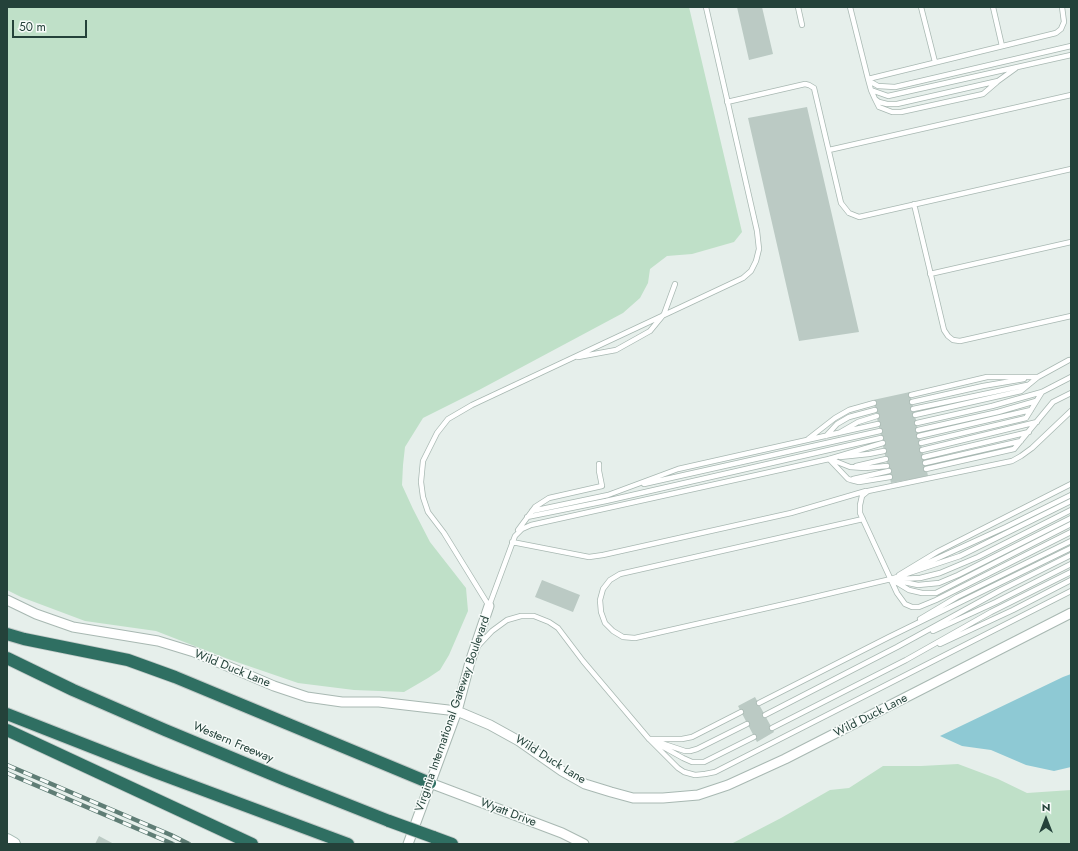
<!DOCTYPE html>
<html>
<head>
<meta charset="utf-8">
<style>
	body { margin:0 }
	#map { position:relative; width:1078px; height:851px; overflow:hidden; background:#e6efeb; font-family:Jost,sans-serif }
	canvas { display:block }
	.frame { position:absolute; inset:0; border:8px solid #24423a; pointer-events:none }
	.north { position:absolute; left:1026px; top:799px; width:40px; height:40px; -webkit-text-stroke:3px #f7fbf9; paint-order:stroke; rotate:0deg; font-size:11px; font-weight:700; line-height:16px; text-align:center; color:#24423a }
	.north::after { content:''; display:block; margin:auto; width:14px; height:18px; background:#24423a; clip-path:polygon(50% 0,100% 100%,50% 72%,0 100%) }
	.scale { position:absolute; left:12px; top:20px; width:75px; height:18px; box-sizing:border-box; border:2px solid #24423a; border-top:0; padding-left:5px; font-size:12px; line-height:14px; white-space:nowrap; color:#24423a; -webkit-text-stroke:3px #f7fbf9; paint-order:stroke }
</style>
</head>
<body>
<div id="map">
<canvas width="1078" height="851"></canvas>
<div class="frame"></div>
<div class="north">N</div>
<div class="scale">50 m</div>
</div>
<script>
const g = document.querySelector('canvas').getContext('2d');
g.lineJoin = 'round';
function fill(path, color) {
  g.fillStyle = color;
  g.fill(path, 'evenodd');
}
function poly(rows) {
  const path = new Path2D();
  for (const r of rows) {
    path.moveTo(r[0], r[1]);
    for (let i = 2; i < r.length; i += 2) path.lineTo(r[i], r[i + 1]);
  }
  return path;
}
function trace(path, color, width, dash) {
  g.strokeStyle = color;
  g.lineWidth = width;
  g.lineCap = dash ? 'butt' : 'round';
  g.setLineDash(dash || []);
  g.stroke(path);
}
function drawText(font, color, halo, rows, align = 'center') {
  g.font = font + ' Jost,sans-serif';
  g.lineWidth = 3;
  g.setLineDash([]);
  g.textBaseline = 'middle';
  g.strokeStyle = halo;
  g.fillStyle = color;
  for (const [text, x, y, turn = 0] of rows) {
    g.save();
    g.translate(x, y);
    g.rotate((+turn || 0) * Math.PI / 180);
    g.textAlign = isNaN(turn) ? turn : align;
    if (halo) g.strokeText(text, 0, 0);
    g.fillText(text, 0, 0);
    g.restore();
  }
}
const green = poly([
	[7,7,689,7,742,232,734,242,692,254,667,256,650,269,648,283,640,298,623,313,479,390,423,418,405,447,403,465,402,485,413,509,430,542,466,588,468,611,449,655,440,670,428,678,404,692,354,690,298,683,228,659,156,631,85,621,21,597,7,590],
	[958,764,998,779,1027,793,1071,790,1071,844,731,844,781,818,830,790,849,788,883,766,921,766]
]);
const water = poly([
	[1071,674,1071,767,1054,771,1026,765,991,750,962,746,940,736,1063,677]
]);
const building = poly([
	[737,7,762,7,773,54,749,60],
	[807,107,859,332,799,341,748,118],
	[910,392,928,476,891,483,873,400],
	[542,580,580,595,573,612,535,597],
	[755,697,774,732,757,742,738,706],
	[99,836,114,844,95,844]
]);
const lane = poly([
	[798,7,802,25],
	[850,7,868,79,871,82,878,86,895,87,1071,46],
	[921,7,935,62],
	[993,7,1002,46],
	[1062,7,1064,22,1061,29,1056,33,868,79,871,90,888,96,1071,55],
	[871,90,875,99,879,102,887,104,897,104,998,81,1016,68],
	[875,99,879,107,892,112,901,112,983,94,997,82],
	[727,102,805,84,809,85,814,88,841,203,849,213,859,217,1071,169],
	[829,150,1071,95],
	[914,204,944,330,948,336,953,340,960,341,1071,316],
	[930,274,1071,242],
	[578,357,616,350,650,331,664,314,675,284],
	[911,395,987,377,1038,377],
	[912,402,983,386,1024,379],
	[913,409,1027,385],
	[1071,411,1032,448,1021,456,1012,461,868,491,862,496,860,505,860,513,897,593,905,604,912,607,919,607,936,600,1071,532],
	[915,415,1021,391,1038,377,1069,360],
	[917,423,992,406,1042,392,1071,377],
	[918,430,998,412,1036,401],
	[839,433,858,422,877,416],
	[826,436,837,424,849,417,875,410],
	[919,436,1031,410],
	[808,439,835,418,849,410,874,403],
	[921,443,1026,418,1042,392],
	[922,450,1037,422],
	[840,457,869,454,884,451],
	[924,457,1029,432],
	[829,459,848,479,851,480,859,482,890,477],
	[830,459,850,467,865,468,887,466],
	[925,463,1021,441],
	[856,466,886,459],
	[926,469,1014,449,1053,402,1071,393],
	[853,479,889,471],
	[644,484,880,431],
	[532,511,608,495,678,469,878,424],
	[527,517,606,501,881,438],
	[863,519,620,574,610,580,603,589,600,600,601,612,605,623,613,631,623,637,635,638,798,601,891,579,960,556,1071,501],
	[518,530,535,507,549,498,602,486,599,471,599,464],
	[512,542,589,557,603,555,791,513,866,491],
	[914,569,1006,527,1071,495],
	[899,575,937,552,1071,484],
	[891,579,909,590,922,593,936,593,1071,524],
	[898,579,920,578,940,573,978,557,1071,510],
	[894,580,918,585,939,583,958,575,1071,518],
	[489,606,444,533,428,512,423,497,421,482,423,461,437,433,448,419,472,405,743,278,751,271,756,261,759,249,757,231,706,7],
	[489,606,515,536,522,529,531,525,829,459,883,443],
	[920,619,957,597,1071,541],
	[933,631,996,602,1071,564],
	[940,644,1013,610,1071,580],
	[478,646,492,631,507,620,521,616,534,616,549,622,558,628,583,661,649,739,678,768,684,772,695,775,705,774,715,772,1071,591],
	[759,703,889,637,1071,548],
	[765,715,897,647,1001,590,1071,555],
	[772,728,906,660,991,612,1071,572],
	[649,739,682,739,692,737,741,712],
	[658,742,685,751,690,751,697,749,747,724],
	[656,743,683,758,692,762,704,762,754,737]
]);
const street = poly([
	[7,600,36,614,73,627,158,641,194,652,274,686,307,697,342,702,379,702,457,711,490,725,519,741,562,771,585,784,611,792,633,798,663,798,698,795,728,785,785,759,1071,613],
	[430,783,562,833,584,844],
	[408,844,457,711,470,662,489,606]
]);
const secondary = poly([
	[7,840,14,844]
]);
const highway = poly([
	[7,634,24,639,128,660,175,677,430,783],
	[7,658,73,690,165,730,283,779,389,821],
	[7,714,155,772,348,844],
	[7,730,252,844],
	[433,837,452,844]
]);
const rail = poly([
	[7,765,171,835,189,844],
	[7,773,173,844]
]);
const highwayBridge = poly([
	[389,821,433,837]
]);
const streetNames = [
	["Wild Duck Lane",232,669,22],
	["Virginia International Gateway Boulevard",453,714,-71],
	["Wild Duck Lane",871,716,-27],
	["Western Freeway",233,743,23],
	["Wild Duck Lane",550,760,32],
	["Wyatt Drive",508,813,21]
];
fill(green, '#bfe0c8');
fill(water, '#8ec9d4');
fill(building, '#bbcac4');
trace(lane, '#a8b8b2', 6);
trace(street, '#a8b8b2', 11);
trace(secondary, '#a4bbb3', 14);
trace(highway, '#c2cac8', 14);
trace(lane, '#fff', 4.5);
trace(street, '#fff', 9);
trace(secondary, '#fff', 12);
trace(highway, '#2f6f62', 12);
trace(rail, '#5f7d75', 4.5);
trace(rail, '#f7fbf9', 3, [9]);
trace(highwayBridge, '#c2cac8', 14, []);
trace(highwayBridge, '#2f6f62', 12);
drawText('12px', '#24423a', '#f7fbf9', streetNames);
</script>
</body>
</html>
